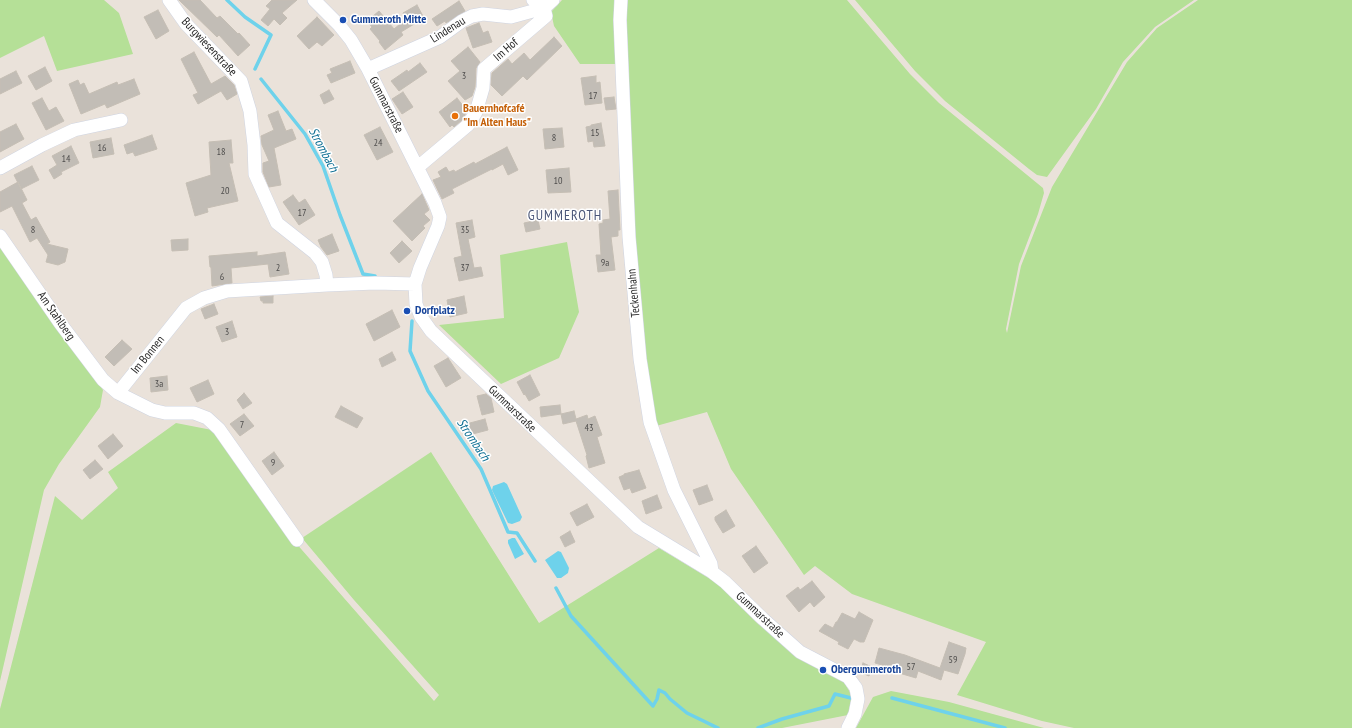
<!DOCTYPE html>
<html>
<head>
<meta charset="utf-8">
<style>
	body { margin:0 }
	canvas { display:block; background:#eae2da }
</style>
</head>
<body>
<canvas width="1352" height="728"></canvas>
<script>
const g = document.querySelector('canvas').getContext('2d');
g.lineJoin = 'round';
function fill(path, color) {
  g.fillStyle = color;
  g.fill(path, 'evenodd');
}
function poly(rows) {
  const path = new Path2D();
  for (const r of rows) {
    path.moveTo(r[0], r[1]);
    for (let i = 2; i < r.length; i += 2) path.lineTo(r[i], r[i + 1]);
  }
  return path;
}
function trace(path, color, width, dash) {
  g.strokeStyle = color;
  g.lineWidth = width;
  g.lineCap = dash ? 'butt' : 'round';
  g.setLineDash(dash || []);
  g.stroke(path);
}
function drawText(font, color, halo, rows, align = 'center') {
  g.font = font + ' "PT Sans Narrow",sans-serif';
  g.lineWidth = 3;
  g.setLineDash([]);
  g.textBaseline = 'middle';
  g.strokeStyle = halo;
  g.fillStyle = color;
  for (const [text, x, y, turn = 0] of rows) {
    g.save();
    g.translate(x, y);
    g.rotate((+turn || 0) * Math.PI / 180);
    g.textAlign = isNaN(turn) ? turn : align;
    if (halo) g.strokeText(text, 0, 0);
    g.fillText(text, 0, 0);
    g.restore();
  }
}
const green = poly([
	[0,0,104,0,119,13,133,54,57,71,44,36,0,58],
	[562,0,616,0,615,20,615,64,580,64,554,26,551,12],
	[625,0,847,0,910,74,939,103,1043,188,1044,193,1038,214,1019,264,1006,329,1007,333,1021,266,1052,187,1127,62,1157,28,1198,0,1352,0,1352,728,1074,728,1042,721,957,695,986,642,852,594,815,566,804,575,731,469,707,412,656,426,644,359,634,238],
	[855,0,1194,0,1155,27,1123,62,1096,109,1047,177,1037,175,1029,169,945,101,915,71],
	[567,242,579,312,559,358,501,384,439,325,504,318,500,255],
	[0,245,103,390,100,407,59,464,44,490,0,681],
	[176,423,212,430,295,542,434,701,439,695,354,600,302,538,431,452,539,623,659,548,717,583,755,621,800,659,843,680,852,696,848,715,782,728,0,728,0,709,55,496,82,520,118,488,108,472],
	[891,691,949,702,1044,728,856,728,873,697]
]);
const water = poly([
	[504,482,507,484,522,517,520,521,512,524,508,523,492,490,493,486],
	[512,538,515,538,524,554,515,559,508,543,508,540],
	[558,551,561,552,569,568,568,573,561,578,557,578,545,560]
]);
const stream = poly([
	[227,0,245,17,271,35,255,69],
	[261,79,305,134,323,166,340,215,363,274,375,276],
	[412,321,410,351,428,391,481,469,508,532,517,533,535,561],
	[556,588,571,616,653,706,657,699,659,690,665,693,670,699,687,713,718,728],
	[892,698,1005,728],
	[758,728,782,719,829,706,835,694,851,698]
]);
const building = poly([
	[179,0,200,0,217,18,220,16,238,34,239,33,250,45,238,56,219,35,217,37,179,0],
	[272,0,297,0,282,13,287,18,280,25,274,19,268,26,261,20,270,9,266,6,272,0],
	[459,1,465,11,446,23,445,21,437,26,432,19,459,1],
	[417,5,424,18,401,32,403,35,385,50,379,42,380,41,370,29,372,27,367,21,379,11,394,29,406,19,403,13,417,5],
	[158,10,169,31,156,39,144,17,158,10],
	[317,17,334,35,322,46,317,42,309,49,297,36,317,17],
	[479,23,483,33,488,31,492,42,473,48,466,28,479,23],
	[554,37,562,46,527,80,523,76,502,96,491,85,492,73,508,59,512,64,524,53,530,60,554,37],
	[468,47,480,62,476,68,475,87,472,96,465,100,448,81,460,71,451,61,468,47],
	[194,52,211,84,225,76,234,85,237,94,227,100,221,91,198,104,193,95,198,93,181,59,194,52],
	[350,61,355,73,331,83,327,75,332,73,330,69,350,61],
	[420,63,427,72,399,91,391,81,407,70,408,72,420,63],
	[45,67,52,81,36,90,28,76,45,67],
	[16,71,22,83,0,94,0,79,16,71],
	[596,76,596,83,600,82,602,103,585,105,581,78,596,76],
	[134,79,140,94,107,108,105,104,81,114,69,84,78,80,80,85,84,83,89,94,117,82,118,85,134,79],
	[329,90,334,99,324,104,320,95,329,90],
	[403,92,413,107,402,114,392,99,403,92],
	[614,97,616,109,606,110,604,98,614,97],
	[42,98,49,111,56,107,64,121,46,130,32,103,42,98],
	[457,98,467,111,462,120,454,127,452,125,450,127,439,112,457,98],
	[278,111,286,131,292,129,296,139,274,148,281,185,269,187,263,172,263,163,269,161,262,145,261,136,274,130,268,115,278,111],
	[601,123,605,146,594,147,593,141,588,142,586,127,591,126,591,125,601,123],
	[16,124,24,139,0,152,0,132,16,124],
	[380,127,393,152,377,160,364,135,380,127],
	[562,128,564,147,545,149,543,129,562,128],
	[152,135,157,149,135,156,133,152,127,154,124,145,152,135],
	[111,138,114,154,93,158,90,142,111,138],
	[231,140,233,163,229,163,238,201,207,208,208,212,195,216,186,183,211,175,209,142,231,140],
	[71,146,79,163,61,172,62,174,54,179,49,170,57,165,52,156,71,146],
	[507,147,518,170,508,175,503,164,492,170,492,169,452,189,454,193,442,199,433,180,441,177,438,172,446,167,449,172,454,170,455,172,474,162,475,164,507,147],
	[32,166,39,180,21,189,14,175,32,166],
	[569,168,571,192,548,193,546,170,569,168],
	[18,182,27,200,22,203,31,220,36,217,50,242,47,244,68,249,65,262,58,265,46,262,48,255,37,238,30,242,12,206,0,212,0,192,18,182],
	[618,190,620,230,618,230,618,236,611,237,615,270,598,272,596,255,601,255,599,224,603,223,603,220,610,219,608,191,618,190],
	[422,194,429,210,424,214,430,220,423,226,425,228,412,241,393,221,422,194],
	[293,195,299,203,305,199,315,215,299,225,283,202,293,195],
	[472,220,475,237,468,239,474,268,481,267,483,276,459,281,454,258,462,256,456,223,472,220],
	[538,220,540,229,526,232,524,223,538,220],
	[332,234,339,251,327,255,321,247,318,240,332,234],
	[188,239,188,250,172,251,171,240,188,239],
	[402,241,412,251,399,263,390,253,402,241],
	[257,252,257,256,285,252,289,274,270,277,268,264,231,268,232,283,212,286,211,267,210,267,209,256,257,252],
	[273,296,273,303,263,303,263,301,261,301,260,297,273,296],
	[464,296,467,313,450,317,447,300,464,296],
	[214,304,218,314,205,319,201,309,214,304],
	[392,310,400,327,374,341,366,324,392,310],
	[232,321,237,337,222,342,216,327,232,321],
	[122,340,132,349,114,366,105,357,122,340],
	[392,352,396,360,382,367,379,359,392,352],
	[448,358,461,378,446,387,434,366,448,358],
	[530,375,540,395,529,401,525,394,524,395,517,382,530,375],
	[167,376,168,390,151,392,150,378,167,376],
	[208,380,214,394,197,402,190,388,208,380],
	[244,393,252,403,243,409,237,400,244,393],
	[486,394,491,398,494,412,482,415,477,396,486,394],
	[560,405,561,414,541,417,540,407,560,405],
	[341,406,363,418,357,428,335,417,341,406],
	[574,411,576,419,587,415,588,419,595,416,602,435,597,437,605,463,589,468,586,456,587,455,576,421,563,424,561,414,574,411],
	[244,414,254,426,240,436,230,424,244,414],
	[485,419,488,430,469,435,466,424,485,419],
	[113,434,123,446,108,459,98,446,113,434],
	[274,452,284,466,272,475,262,461,274,452],
	[95,460,103,469,90,479,83,470,95,460],
	[639,470,646,488,632,493,630,488,624,490,619,477,624,475,624,474,639,470],
	[707,485,713,500,699,505,693,490,707,485],
	[657,495,662,508,646,514,642,501,657,495],
	[587,504,594,517,577,526,570,513,587,504],
	[726,510,735,526,723,533,715,520,715,517,726,510],
	[570,531,575,542,565,547,560,537,570,531],
	[756,546,768,563,754,573,742,556,756,546],
	[812,581,825,597,814,607,810,602,799,612,786,596,798,587,800,590,812,581],
	[859,612,873,620,864,642,860,642,854,639,848,649,838,644,839,642,819,631,825,624,833,628,836,622,837,622,842,613,855,619,859,612],
	[949,642,966,648,965,654,958,674,944,670,941,680,918,671,916,678,899,673,900,670,875,663,879,648,905,655,940,668,949,642],
	[863,663,872,667,869,676,860,672,863,663]
]);
const minor = poly([
	[169,0,186,24,241,81,250,111,254,145,255,174,277,223,315,253,322,262,326,275,327,285],
	[314,0,339,25,351,40,368,69,435,203,440,217,438,226,420,268,415,284,416,304,421,317,431,331,638,527,712,572,725,582,763,619,800,652,848,677,856,688,858,699,855,714,848,728],
	[621,0,620,20,629,237,640,359,650,422,674,490,711,564,712,572],
	[368,69,440,37,462,21,472,16,483,14,511,17,544,8,553,0],
	[418,167,468,125,476,112,483,88,484,69,546,16,544,8,533,0],
	[0,168,42,145,74,130,121,120],
	[0,236,60,323,103,380,118,393,152,410,165,413,194,413,207,418,219,429,297,540],
	[118,393,186,308,204,298,227,291,327,285,375,283,415,284]
]);
const markers = [
	[343,20,4,"#1a4fb4"],
	[455,116,4,"#e8710a"],
	[407,311,4,"#1a4fb4"],
	[823,670,4,"#1a4fb4"]
];
const numberNames = [
	["3",464,76],
	["17",593,96],
	["15",595,133],
	["8",554,138],
	["24",378,143],
	["16",102,148],
	["18",221,152],
	["14",66,159],
	["10",558,181],
	["20",225,191],
	["17",302,213],
	["8",33,230],
	["35",465,230],
	["9a",605,263],
	["2",278,268],
	["37",465,268],
	["6",222,277],
	["3",227,332],
	["3a",159,384],
	["7",242,425],
	["43",589,428],
	["9",273,463],
	["59",953,660],
	["57",911,667]
];
const transitNames = [
	["Gummeroth Mitte",351,20],
	["Dorfplatz",415,311],
	["Obergummeroth",831,670]
];
const streetNames = [
	["Lindenau",448,30,-32],
	["Burgwiesenstraße",209,47,47],
	["Im Hof",506,50,-41],
	["Gummarstraße",386,105,63],
	["Teckenhahn",634,293,-95],
	["Am Stahlberg",56,316,55],
	["Im Bonnen",148,355,-51],
	["Gummarstraße",512,409,44],
	["Gummarstraße",760,615,43]
];
const foodNames = [
	["Bauernhofcafé",463,109],
	["\"Im Alten Haus\"",463,123]
];
const waterNames = [
	["Strombach",323,150,62],
	["Strombach",473,440,56]
];
const quarterNames = [
	["GUMMEROTH",565,216]
];
fill(green, '#b5e097');
fill(water, '#6ed2eb');
trace(stream, '#6ed2eb', 3.5);
fill(building, '#c2bdb6');
trace(building, '#c5beb4', 1);
trace(minor, '#cfd4e1', 14);
trace(minor, '#fff', 13);
for (const [x, y, r, color] of markers) {
  const dot = new Path2D();
  dot.arc(x, y, r, 0, 2 * Math.PI);
  g.fillStyle = color;
  g.fill(dot);
  trace(dot, '#fff', 1.5);
}
drawText('10px', '#4e4d4c', null, numberNames);
drawText('bold 12px', '#164399', '#fff', transitNames, 'left');
drawText('12px', '#282828', '#fff', streetNames);
drawText('bold 12px', '#c56008', '#fff', foodNames, 'left');
drawText('italic 13px', '#107094', '#fff', waterNames);
g.letterSpacing = '1px';
drawText('14px', '#4a5577', '#fff', quarterNames);
g.letterSpacing = '0px';
</script>
</body>
</html>
